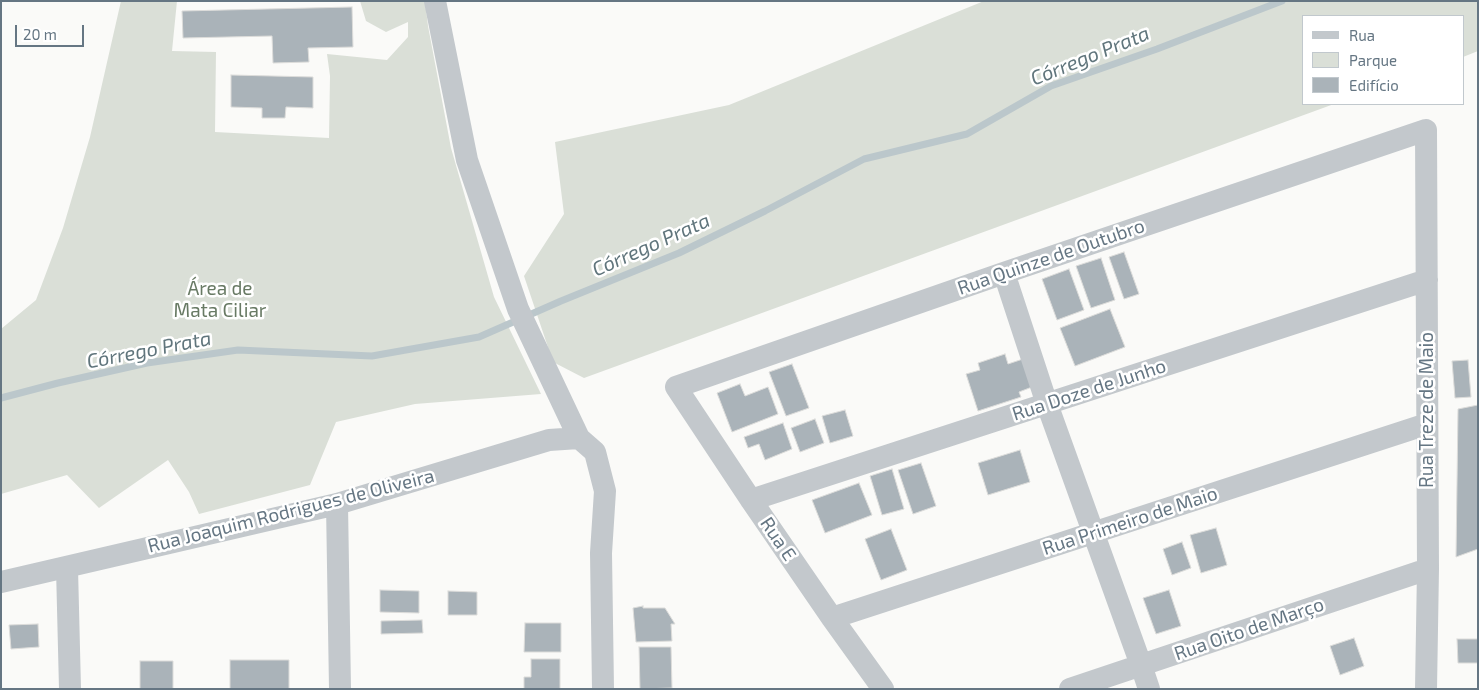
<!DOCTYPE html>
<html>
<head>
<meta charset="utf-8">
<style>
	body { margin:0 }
	#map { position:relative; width:1479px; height:690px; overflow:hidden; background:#fafaf8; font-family:"Exo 2",sans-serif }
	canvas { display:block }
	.frame { position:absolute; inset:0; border:2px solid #657683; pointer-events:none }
	.legend { position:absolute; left:1302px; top:15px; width:162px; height:90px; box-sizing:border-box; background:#fff; border:1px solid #c1c8cd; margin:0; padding:6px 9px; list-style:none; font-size:15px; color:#657683 }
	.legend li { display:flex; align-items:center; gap:10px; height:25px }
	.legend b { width:25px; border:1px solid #c1c8cd }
	.scale { position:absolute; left:15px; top:25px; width:69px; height:22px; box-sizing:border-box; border:2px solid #657683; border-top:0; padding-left:6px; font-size:15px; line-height:18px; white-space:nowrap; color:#657683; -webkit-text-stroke:4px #fff; paint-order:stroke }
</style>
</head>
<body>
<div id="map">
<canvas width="1479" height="690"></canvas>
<div class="frame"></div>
<ul class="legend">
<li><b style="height:6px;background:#c3c8cc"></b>Rua</li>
<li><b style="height:14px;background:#dadfd7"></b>Parque</li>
<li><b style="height:14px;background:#aab3b9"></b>Edifício</li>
</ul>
<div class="scale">20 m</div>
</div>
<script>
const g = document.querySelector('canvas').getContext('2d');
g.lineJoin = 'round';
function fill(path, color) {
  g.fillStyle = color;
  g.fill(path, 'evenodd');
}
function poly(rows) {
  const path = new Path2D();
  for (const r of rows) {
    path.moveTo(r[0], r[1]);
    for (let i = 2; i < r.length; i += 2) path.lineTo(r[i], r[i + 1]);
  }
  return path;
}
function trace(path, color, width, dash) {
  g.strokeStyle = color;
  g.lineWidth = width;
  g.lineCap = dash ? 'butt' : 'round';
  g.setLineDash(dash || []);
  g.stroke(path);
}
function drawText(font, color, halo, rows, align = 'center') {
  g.font = font + ' "Exo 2",sans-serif';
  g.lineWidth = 5;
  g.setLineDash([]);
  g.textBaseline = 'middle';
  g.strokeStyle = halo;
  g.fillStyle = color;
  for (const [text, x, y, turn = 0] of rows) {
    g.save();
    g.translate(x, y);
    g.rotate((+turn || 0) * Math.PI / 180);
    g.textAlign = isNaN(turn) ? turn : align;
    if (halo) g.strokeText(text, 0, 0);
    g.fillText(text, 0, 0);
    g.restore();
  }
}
const green = poly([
	[121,1,177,1,172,51,216,52,215,132,329,138,330,76,327,54,387,60,408,37,408,22,386,32,366,21,360,1,425,1,428,26,451,148,494,297,541,394,415,404,336,422,310,485,199,514,189,492,168,460,99,508,67,475,1,494,1,329,36,300,63,228,90,137],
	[984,1,1478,1,1478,51,1463,57,1463,16,1303,16,1303,104,1334,104,584,378,553,362,524,276,564,214,555,142,729,105]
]);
const stream = poly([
	[1,398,58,383,147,363,238,350,372,356,479,337,561,301,679,253,765,211,864,159,967,134,1051,86,1157,49,1282,1]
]);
const building = poly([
	[352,7,353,47,308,48,309,62,273,63,272,36,183,38,182,11,352,7],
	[231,75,313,77,313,108,286,107,285,118,262,118,262,108,231,107,231,75],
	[1124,252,1139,294,1124,299,1109,257,1124,252],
	[1101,258,1115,300,1091,308,1076,266,1101,258],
	[1069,269,1084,310,1057,320,1042,279,1069,269],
	[1110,309,1125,347,1075,366,1060,328,1110,309],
	[1005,354,1008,364,1023,359,1032,387,1019,392,1021,397,978,411,966,374,980,370,978,363,1005,354],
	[1468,360,1471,397,1455,398,1452,361,1468,360],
	[792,364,809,408,786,416,769,372,792,364],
	[740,384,745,396,768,387,778,414,732,432,717,393,740,384],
	[1478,405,1478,549,1456,557,1458,409,1478,405],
	[845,410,853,436,830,443,822,416,845,410],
	[815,419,824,443,800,452,791,428,815,419],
	[783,423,792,449,765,460,759,444,748,448,744,437,783,423],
	[1020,450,1030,482,988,495,978,463,1020,450],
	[921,463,936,506,913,514,898,470,921,463],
	[892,469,904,509,882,515,870,476,892,469],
	[859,483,872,515,825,533,812,500,859,483],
	[1216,528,1227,565,1201,573,1190,535,1216,528],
	[891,529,907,570,881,580,865,539,891,529],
	[1182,542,1191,568,1172,575,1163,549,1182,542],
	[380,590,419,591,419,613,380,612,380,590],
	[1169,590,1181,626,1156,634,1143,598,1169,590],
	[448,591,477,592,477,615,448,615,448,591],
	[643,606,643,608,665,608,675,624,671,624,672,641,636,642,633,608,643,606],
	[422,620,423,633,381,634,381,621,422,620],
	[525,623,561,623,561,652,524,652,525,623],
	[38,624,39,647,11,649,9,625,38,624],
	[1354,638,1364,666,1340,675,1330,646,1354,638],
	[1457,639,1478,639,1478,663,1458,663,1457,639],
	[639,647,671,647,672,688,640,689,639,647],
	[531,659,560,659,560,689,524,689,524,677,531,677,531,659],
	[230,660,289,660,289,689,230,689,230,660],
	[140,661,173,661,173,689,140,689,140,661]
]);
const minor = poly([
	[435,1,467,160,518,309,579,438],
	[1004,273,1047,404,1141,665,1149,689],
	[751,500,1427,280],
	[337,504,340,689],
	[67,568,70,689],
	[1,582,337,504,549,440,579,438,595,452,605,491,601,553,603,689],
	[832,618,1427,424],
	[883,689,832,618,751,500,676,387,1004,273,1426,130,1428,569,1426,689],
	[1070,689,1428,569]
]);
const streetNames = [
	["Rua Quinze de Outubro",1051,257,-19],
	["Rua Doze de Junho",1089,390,-18],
	["Rua Treze de Maio",1427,410,-90],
	["Rua Joaquim Rodrigues de Oliveira",291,511,-14],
	["Rua Primeiro de Maio",1130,521,-18],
	["Rua E",778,539,56],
	["Rua Oito de Março",1249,629,-19]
];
const parkNames = [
	["Área de",220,289],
	["Mata Ciliar",220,311]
];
const waterNames = [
	["Córrego Prata",1090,56,-22],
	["Córrego Prata",651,245,-24],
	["Córrego Prata",149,350,-11]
];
fill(green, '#dadfd7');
trace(stream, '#bbc7cb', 7);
fill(building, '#aab3b9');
trace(building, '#dcdcda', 1);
trace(minor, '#c3c8cc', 22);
drawText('19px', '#657683', '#fff', streetNames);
drawText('19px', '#687a64', '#fff', parkNames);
drawText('italic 20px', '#60757c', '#fff', waterNames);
</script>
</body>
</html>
